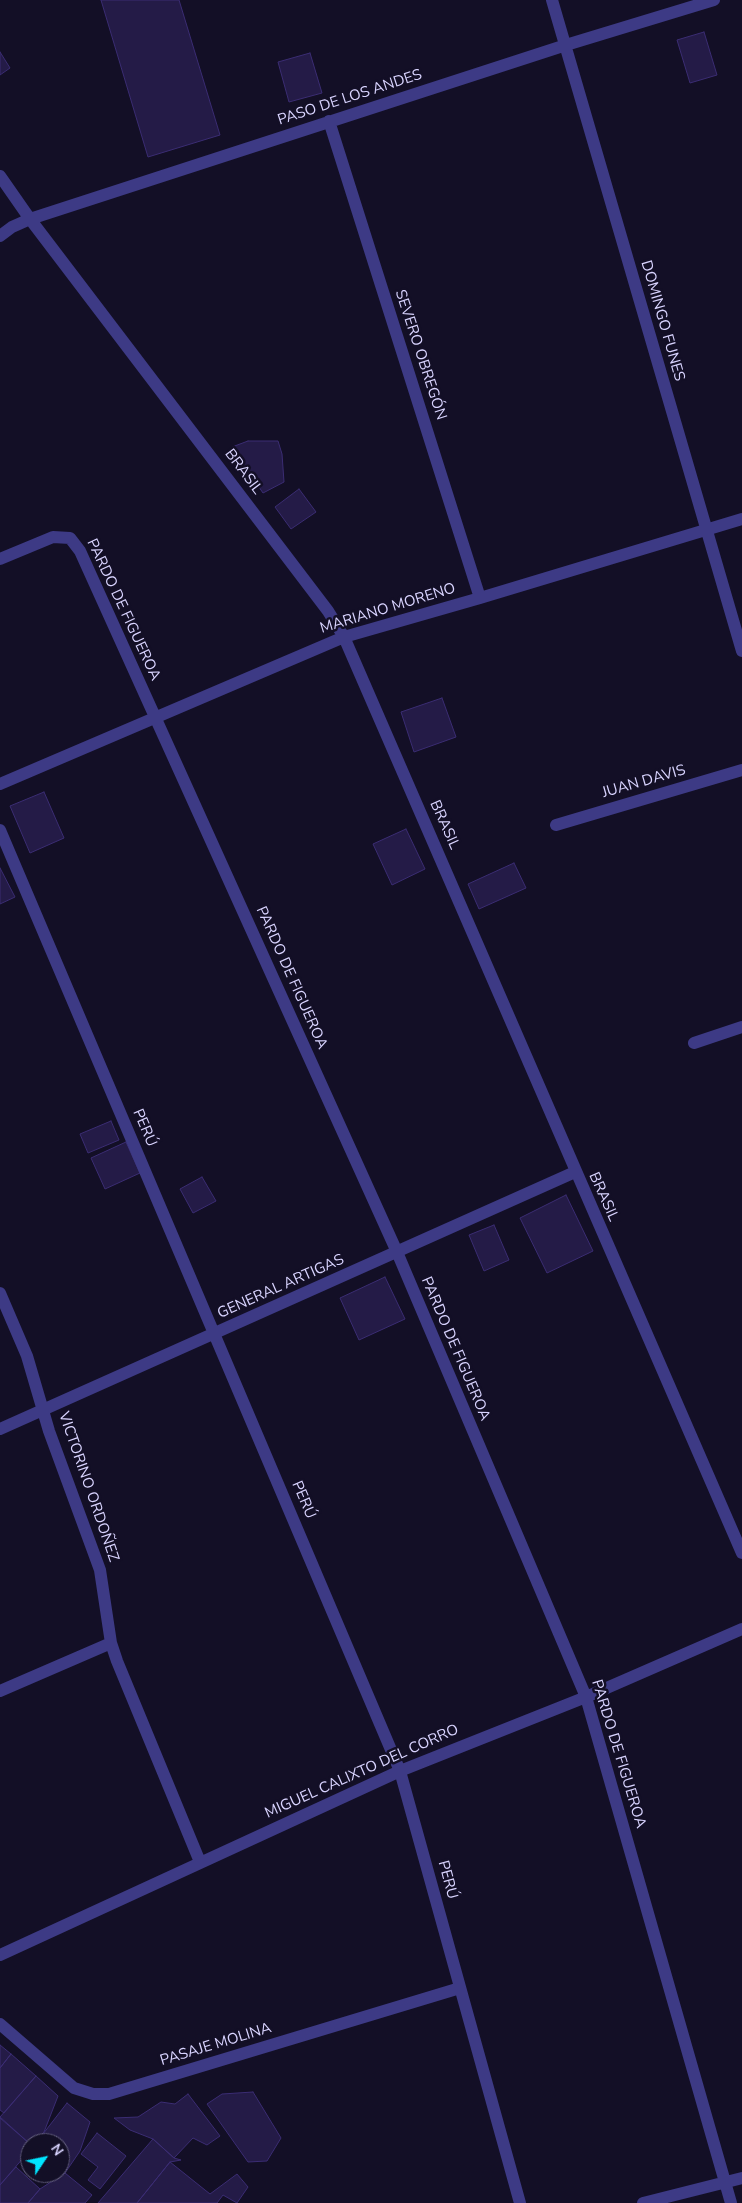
<!DOCTYPE html>
<html>
<head>
<meta charset="utf-8">
<style>
	body { margin:0 }
	#map { position:relative; width:742px; height:2203px; overflow:hidden; background:#130f26; font-family:"Nunito Sans",sans-serif }
	canvas { display:block }
	.north { position:absolute; left:20px; top:2133px; width:50px; height:50px; box-sizing:border-box; background:#130f26; border:1px solid #625e7d; border-radius:50%; rotate:56deg; font-size:14px; font-weight:700; line-height:20px; text-align:center; color:#d9d4ff }
	.north::after { content:''; display:block; margin:auto; width:18px; height:22px; background:#00e5ff; clip-path:polygon(50% 0,100% 100%,50% 72%,0 100%) }
</style>
</head>
<body>
<div id="map">
<canvas width="742" height="2203"></canvas>
<div class="north">N</div>
</div>
<script>
const g = document.querySelector('canvas').getContext('2d');
g.lineJoin = 'round';
function fill(path, color) {
  g.fillStyle = color;
  g.fill(path, 'evenodd');
}
function poly(rows) {
  const path = new Path2D();
  for (const r of rows) {
    path.moveTo(r[0], r[1]);
    for (let i = 2; i < r.length; i += 2) path.lineTo(r[i], r[i + 1]);
  }
  return path;
}
function trace(path, color, width, dash) {
  g.strokeStyle = color;
  g.lineWidth = width;
  g.lineCap = dash ? 'butt' : 'round';
  g.setLineDash(dash || []);
  g.stroke(path);
}
function drawText(font, color, halo, rows, align = 'center') {
  g.font = font + ' "Nunito Sans",sans-serif';
  g.lineWidth = 5;
  g.setLineDash([]);
  g.textBaseline = 'middle';
  g.strokeStyle = halo;
  g.fillStyle = color;
  for (const [text, x, y, turn = 0] of rows) {
    g.save();
    g.translate(x, y);
    g.rotate((+turn || 0) * Math.PI / 180);
    g.textAlign = isNaN(turn) ? turn : align;
    if (halo) g.strokeText(text, 0, 0);
    g.fillText(text, 0, 0);
    g.restore();
  }
}
const building = poly([
	[101,0,179,0,220,135,148,157,101,0],
	[704,32,717,75,690,83,677,40,704,32],
	[0,52,10,68,0,75,0,52],
	[310,53,322,93,289,102,278,62,310,53],
	[248,441,278,441,282,454,284,482,263,493,232,447,248,441],
	[299,489,316,512,291,529,275,507,299,489],
	[442,698,456,737,414,752,401,712,442,698],
	[44,792,64,838,30,853,10,806,44,792],
	[406,829,425,869,392,885,373,844,406,829],
	[514,863,526,888,479,909,468,884,514,863],
	[0,868,15,897,0,904,0,868],
	[111,1121,119,1140,88,1153,80,1134,111,1121],
	[126,1142,140,1173,105,1189,91,1158,126,1142],
	[202,1177,216,1201,193,1213,180,1189,202,1177],
	[566,1195,593,1251,547,1273,520,1218,566,1195],
	[494,1225,509,1260,484,1271,469,1235,494,1225],
	[385,1277,405,1319,359,1340,340,1298,385,1277],
	[0,2045,11,2054,0,2068,0,2045],
	[11,2054,36,2076,4,2113,0,2110,0,2068,11,2054],
	[36,2076,58,2096,44,2132,36,2143,30,2144,0,2117,36,2076],
	[253,2092,281,2138,267,2161,248,2162,207,2104,222,2094,253,2092],
	[188,2094,220,2136,207,2145,193,2138,174,2158,153,2139,130,2130,114,2118,138,2117,161,2102,175,2104,188,2094],
	[67,2103,90,2122,80,2151,65,2173,53,2180,44,2173,60,2173,60,2143,36,2143,67,2103],
	[0,2118,30,2144,30,2150,0,2185,0,2118],
	[97,2133,126,2156,100,2189,88,2180,98,2167,81,2154,97,2133],
	[153,2139,174,2158,181,2160,170,2162,137,2203,98,2203,153,2139],
	[170,2162,210,2194,237,2174,248,2187,237,2203,223,2195,217,2203,137,2203,170,2162],
	[16,2167,40,2189,28,2203,0,2203,0,2185,16,2167],
	[65,2173,92,2195,85,2203,28,2203,40,2189,65,2173]
]);
const minor = poly([
	[552,0,742,651],
	[329,121,480,598],
	[0,176,30,219,328,611,344,637,742,1553],
	[0,236,12,227,30,219,566,45,714,0],
	[0,559,53,537,70,538,80,551,397,1252,586,1697,731,2203],
	[0,784,344,637,480,598,742,519],
	[556,825,742,770],
	[0,830,400,1771,520,2203],
	[694,1043,742,1027],
	[0,1293,27,1356,49,1431,100,1570,111,1643,117,1661,200,1862],
	[0,1429,575,1172],
	[0,1691,111,1643],
	[0,1955,400,1771,586,1697,742,1629],
	[0,2024,74,2088,93,2094,109,2094,460,1988],
	[643,2203,742,2178]
]);
const streetNames = [
	["PASO DE LOS ANDES",350,98,-18],
	["DOMINGO FUNES",662,321,74],
	["SEVERO OBREGÓN",420,355,72],
	["BRASIL",243,472,53],
	["MARIANO MORENO",388,609,-17],
	["PARDO DE FIGUEROA",123,610,65],
	["JUAN DAVIS",644,782,-16],
	["BRASIL",444,825,66],
	["PARDO DE FIGUEROA",291,978,66],
	["PERÚ",144,1128,67],
	["BRASIL",603,1197,66],
	["GENERAL ARTIGAS",281,1287,-24],
	["PARDO DE FIGUEROA",455,1349,67],
	["VICTORINO ORDOÑEZ",88,1487,71],
	["PERÚ",303,1500,67],
	["PARDO DE FIGUEROA",618,1754,73],
	["MIGUEL CALIXTO DEL CORRO",362,1772,-24],
	["PERÚ",447,1880,75],
	["PASAJE MOLINA",216,2045,-17]
];
fill(building, '#241b47');
trace(building, '#3b2d73', 1);
trace(minor, '#3d3a85', 12);
drawText('15px', '#d9d4ff', '#130f26', streetNames);
</script>
</body>
</html>
